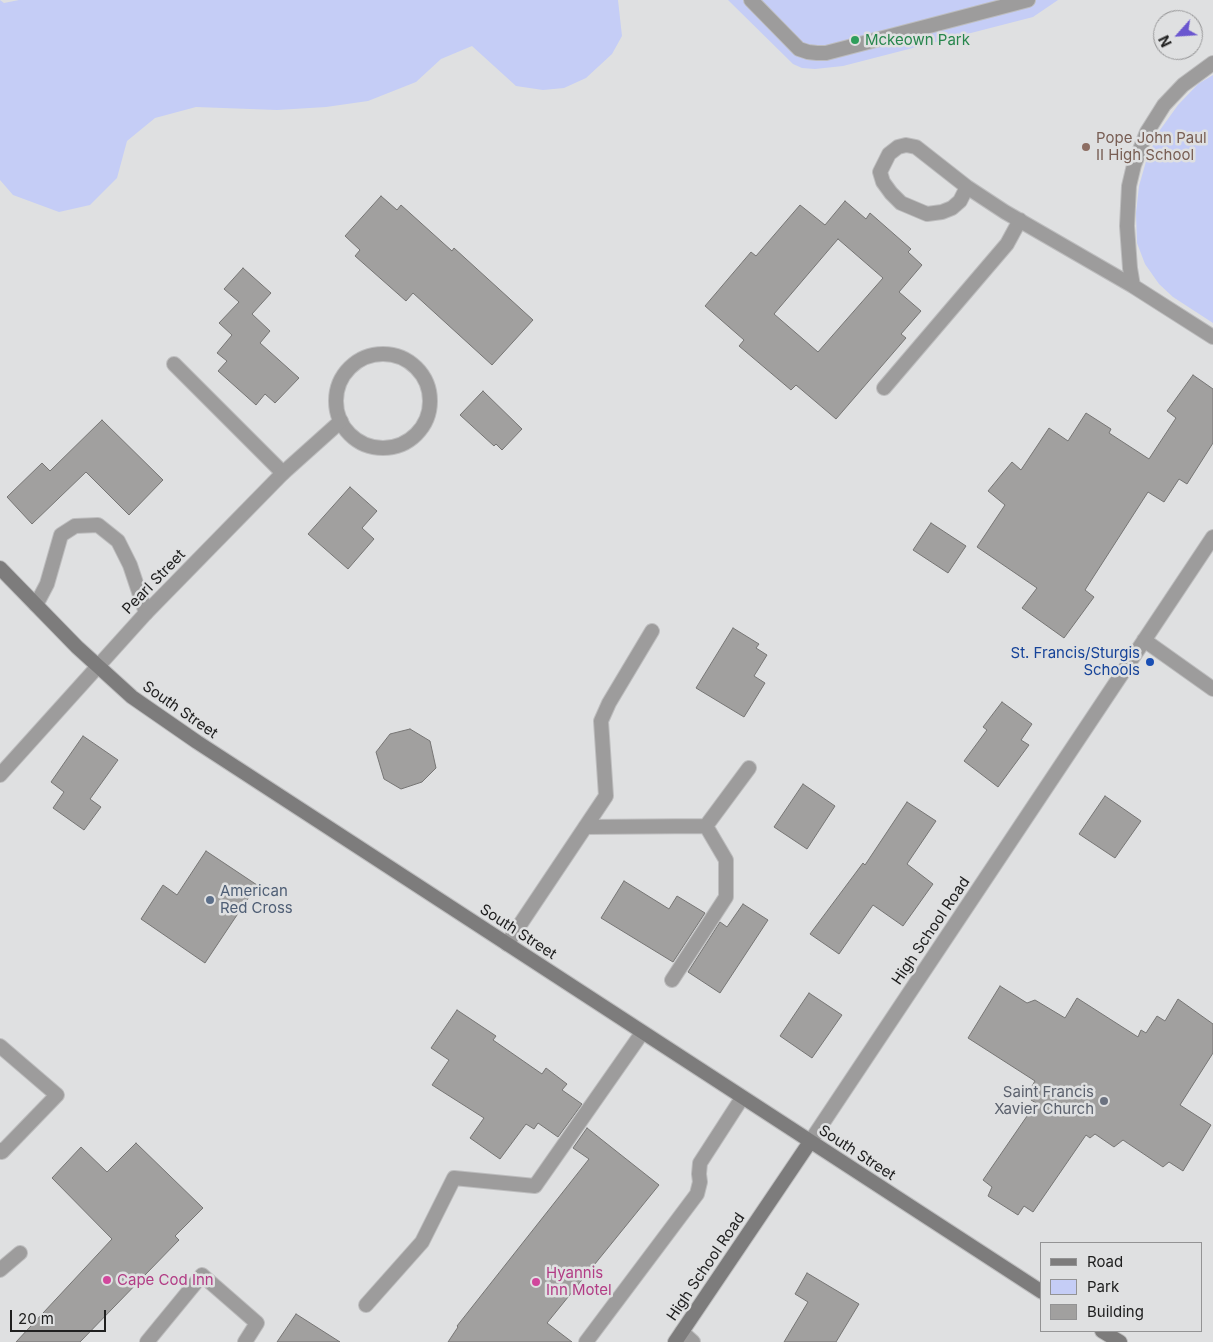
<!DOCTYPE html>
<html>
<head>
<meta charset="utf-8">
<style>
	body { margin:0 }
	#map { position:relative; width:1213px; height:1342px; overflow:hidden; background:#dfe0e1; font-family:Inter,sans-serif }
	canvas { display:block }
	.legend { position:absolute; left:1040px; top:1242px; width:162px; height:90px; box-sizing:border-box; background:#dfe0e1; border:1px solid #939394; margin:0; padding:6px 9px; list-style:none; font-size:15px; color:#202020 }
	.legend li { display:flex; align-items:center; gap:10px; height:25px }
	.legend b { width:25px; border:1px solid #939394 }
	.north { position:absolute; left:1153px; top:10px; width:50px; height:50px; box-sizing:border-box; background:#dfe0e1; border:1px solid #939394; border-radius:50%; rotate:244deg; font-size:14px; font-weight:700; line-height:20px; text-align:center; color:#202020 }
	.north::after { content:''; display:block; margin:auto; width:18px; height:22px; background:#6a56cf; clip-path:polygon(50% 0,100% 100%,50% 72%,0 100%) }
	.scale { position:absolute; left:10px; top:1310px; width:96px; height:22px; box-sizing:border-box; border:2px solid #202020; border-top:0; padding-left:6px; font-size:15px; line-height:18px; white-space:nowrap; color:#202020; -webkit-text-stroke:4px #dfe0e1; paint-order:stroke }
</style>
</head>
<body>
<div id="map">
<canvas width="1213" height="1342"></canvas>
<ul class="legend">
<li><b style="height:6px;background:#7d7c7c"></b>Road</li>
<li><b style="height:14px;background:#c5cdf6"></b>Park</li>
<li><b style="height:14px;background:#a1a09f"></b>Building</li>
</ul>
<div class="north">N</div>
<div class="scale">20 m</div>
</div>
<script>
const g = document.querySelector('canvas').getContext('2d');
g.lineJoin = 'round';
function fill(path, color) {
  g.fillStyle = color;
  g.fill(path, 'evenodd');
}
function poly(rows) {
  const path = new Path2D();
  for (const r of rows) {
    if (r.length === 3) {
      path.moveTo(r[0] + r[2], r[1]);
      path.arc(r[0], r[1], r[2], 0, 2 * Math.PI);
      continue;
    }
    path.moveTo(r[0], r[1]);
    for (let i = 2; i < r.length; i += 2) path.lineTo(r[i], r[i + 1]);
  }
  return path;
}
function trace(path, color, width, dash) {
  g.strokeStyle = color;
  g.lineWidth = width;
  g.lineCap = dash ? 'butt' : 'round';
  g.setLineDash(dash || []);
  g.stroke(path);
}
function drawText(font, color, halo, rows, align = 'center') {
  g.font = font + ' Inter,sans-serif';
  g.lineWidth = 5;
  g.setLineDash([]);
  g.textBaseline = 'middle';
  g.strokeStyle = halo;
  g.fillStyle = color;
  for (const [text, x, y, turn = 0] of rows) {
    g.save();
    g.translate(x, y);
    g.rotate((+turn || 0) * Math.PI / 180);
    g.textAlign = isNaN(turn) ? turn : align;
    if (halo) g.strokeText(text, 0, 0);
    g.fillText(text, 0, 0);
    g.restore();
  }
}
const green = poly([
	[0,0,4,3,19,0,618,0,622,36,612,54,586,78,564,88,543,90,516,86,472,46,441,59,416,82,368,101,326,107,277,110,196,107,155,118,127,141,117,178,90,205,59,212,13,195,0,180],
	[728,0,1058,0,1033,17,843,66,815,69,802,68,793,64],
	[1213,75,1213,323,1173,297,1159,284,1145,264,1137,243,1136,213,1139,186,1147,158,1160,130,1178,105,1198,84]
]);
const building = poly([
	[381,196,397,210,401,205,452,251,454,248,533,320,492,365,413,293,406,301,355,256,360,250,345,236,381,196],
	[845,201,866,219,870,213,911,249,908,252,922,265,899,292,921,311,901,334,906,338,836,419,796,385,791,390,739,346,744,340,705,306,751,252,756,256,800,205,825,225,845,201],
	[838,239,883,278,818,352,774,314,838,239],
	[243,268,271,293,252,314,270,331,260,343,299,378,275,403,265,394,256,405,218,371,227,361,217,353,232,335,219,323,239,302,224,289,243,268],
	[1193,375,1213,389,1213,443,1187,484,1179,479,1164,502,1148,492,1085,590,1094,597,1064,638,1022,608,1037,588,977,547,1005,505,988,491,1012,462,1021,470,1049,428,1068,441,1086,413,1111,429,1109,433,1149,459,1176,418,1167,411,1193,375],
	[483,391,522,429,502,450,496,444,494,446,460,415,483,391],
	[102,420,163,480,129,515,86,472,32,524,7,497,42,463,50,471,102,420],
	[350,487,377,511,362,528,374,539,348,569,308,534,350,487],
	[931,523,966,546,948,573,913,550,931,523],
	[733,628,759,644,756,648,767,655,754,676,765,683,744,717,696,688,733,628],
	[1002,702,1032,724,1021,740,1029,745,998,787,964,761,987,730,983,727,1002,702],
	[410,729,430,741,436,768,422,782,401,789,384,779,376,752,390,734,410,729],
	[83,736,118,760,90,799,101,807,84,830,53,808,64,792,51,782,83,736],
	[803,784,835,806,807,849,774,827,803,784],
	[1105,796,1141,821,1115,858,1079,834,1105,796],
	[907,802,936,821,907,864,933,884,903,926,873,905,839,954,810,934,863,863,865,865,907,802],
	[206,851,257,885,205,963,141,919,163,885,177,895,206,851],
	[624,881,669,909,677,896,705,913,673,962,601,918,624,881],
	[743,904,768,920,720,993,688,972,720,922,727,927,743,904],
	[1000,986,1027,1003,1035,1000,1065,1018,1077,998,1138,1037,1141,1030,1146,1033,1157,1016,1165,1021,1178,999,1213,1024,1213,1053,1180,1105,1211,1125,1183,1171,1169,1162,1163,1167,1123,1140,1114,1147,1095,1134,1090,1138,1086,1135,1033,1212,1024,1206,1018,1215,988,1196,992,1187,983,1180,1036,1103,1031,1100,1037,1089,1032,1086,1035,1081,968,1038,1000,986],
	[809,993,842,1015,812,1058,780,1036,809,993],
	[457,1010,496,1036,493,1040,542,1074,546,1068,567,1084,562,1090,582,1104,558,1137,538,1123,534,1129,526,1124,500,1159,470,1138,484,1118,432,1085,449,1060,431,1048,457,1010],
	[587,1128,659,1185,547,1323,572,1342,448,1342,458,1327,457,1326,589,1159,573,1148,587,1128],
	[136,1143,203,1208,175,1236,179,1240,80,1342,16,1342,112,1239,52,1178,81,1147,107,1172,136,1143],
	[807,1273,859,1304,836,1342,784,1342,808,1302,795,1294,807,1273],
	[296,1314,340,1342,277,1342,296,1314]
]);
const service = poly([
	[751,0,799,49,808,52,817,53,826,53,1028,0],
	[967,187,960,201,952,208,942,212,927,214,901,203,891,193,883,182,880,172,889,154,898,147,906,145,916,147,967,187,1005,212,1133,286,1213,337],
	[1133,286,1130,268,1127,226,1129,186,1134,165,1147,132,1164,105,1183,85,1213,63],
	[383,401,47],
	[174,364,283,473],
	[884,388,1007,244,1020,220],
	[36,605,47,584,61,535,75,526,98,525,118,541,130,565,146,613],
	[706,826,749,768],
	[585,827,706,826,726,860,726,897,672,980],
	[507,944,606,796,601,721,609,703,652,631],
	[0,1046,57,1095,2,1152,0,1150],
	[0,1270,20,1253],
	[366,1305,422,1242,454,1178,535,1186,642,1033],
	[682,1332,693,1342],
	[147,1342,202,1275,257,1323,245,1342],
	[586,1342,697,1194,700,1182,699,1174,700,1163,742,1098]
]);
const minor = poly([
	[1144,640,1213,689],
	[0,775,146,613,283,473,341,421],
	[810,1142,1213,537]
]);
const secondary = poly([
	[0,568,77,647,132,697,197,742,1042,1292],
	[1102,1331,1120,1342],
	[675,1342,810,1142]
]);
const markers = [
	[855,40,5,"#2e9e5b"],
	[1086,147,5,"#8d6e63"],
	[1150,662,5,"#1a4fb4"],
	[210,900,5,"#5c6f8a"],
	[1104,1101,5,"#6b7280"],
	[107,1280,5,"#d1479c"],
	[536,1282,5,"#d1479c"]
];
const leisureNames = [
	["Mckeown Park",865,40]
];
const educationNames = [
	["Pope John Paul",1096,138],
	["II High School",1096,155]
];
const streetNames = [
	["Pearl Street",154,582,-46],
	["South Street",180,710,35],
	["High School Road",931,931,-56],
	["South Street",518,932,33],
	["South Street",857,1153,33],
	["High School Road",706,1267,-56]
];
const transitNames = [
	["St. Francis/Sturgis",1140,653],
	["Schools",1140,670]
];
const serviceNames = [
	["American",220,891],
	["Red Cross",220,908]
];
const worshipNames = [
	["Saint Francis",1094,1092],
	["Xavier Church",1094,1109]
];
const hotelNames = [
	["Hyannis",546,1273],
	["Inn Motel",546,1290],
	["Cape Cod Inn",117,1280]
];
fill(green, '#c5cdf6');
fill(building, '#a1a09f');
trace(building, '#767574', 1);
trace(service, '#bdbdbe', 16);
trace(minor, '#bdbdbe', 16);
trace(secondary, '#bdbdbe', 16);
trace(service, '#9d9c9c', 14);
trace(minor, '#9d9c9c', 14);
trace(secondary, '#7d7c7c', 14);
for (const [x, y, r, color] of markers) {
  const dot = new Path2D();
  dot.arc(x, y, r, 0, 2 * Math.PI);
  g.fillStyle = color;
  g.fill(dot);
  trace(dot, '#dfe0e1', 2);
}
drawText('15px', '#27864d', '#dfe0e1', leisureNames, 'left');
drawText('15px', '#785e54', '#dfe0e1', educationNames, 'left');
drawText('15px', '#202020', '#dfe0e1', streetNames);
drawText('15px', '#164399', '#dfe0e1', transitNames, 'right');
drawText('15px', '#4e5e75', '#dfe0e1', serviceNames, 'left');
drawText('15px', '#5b616d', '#dfe0e1', worshipNames, 'right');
drawText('15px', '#b23c85', '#dfe0e1', hotelNames, 'left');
</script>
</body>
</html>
